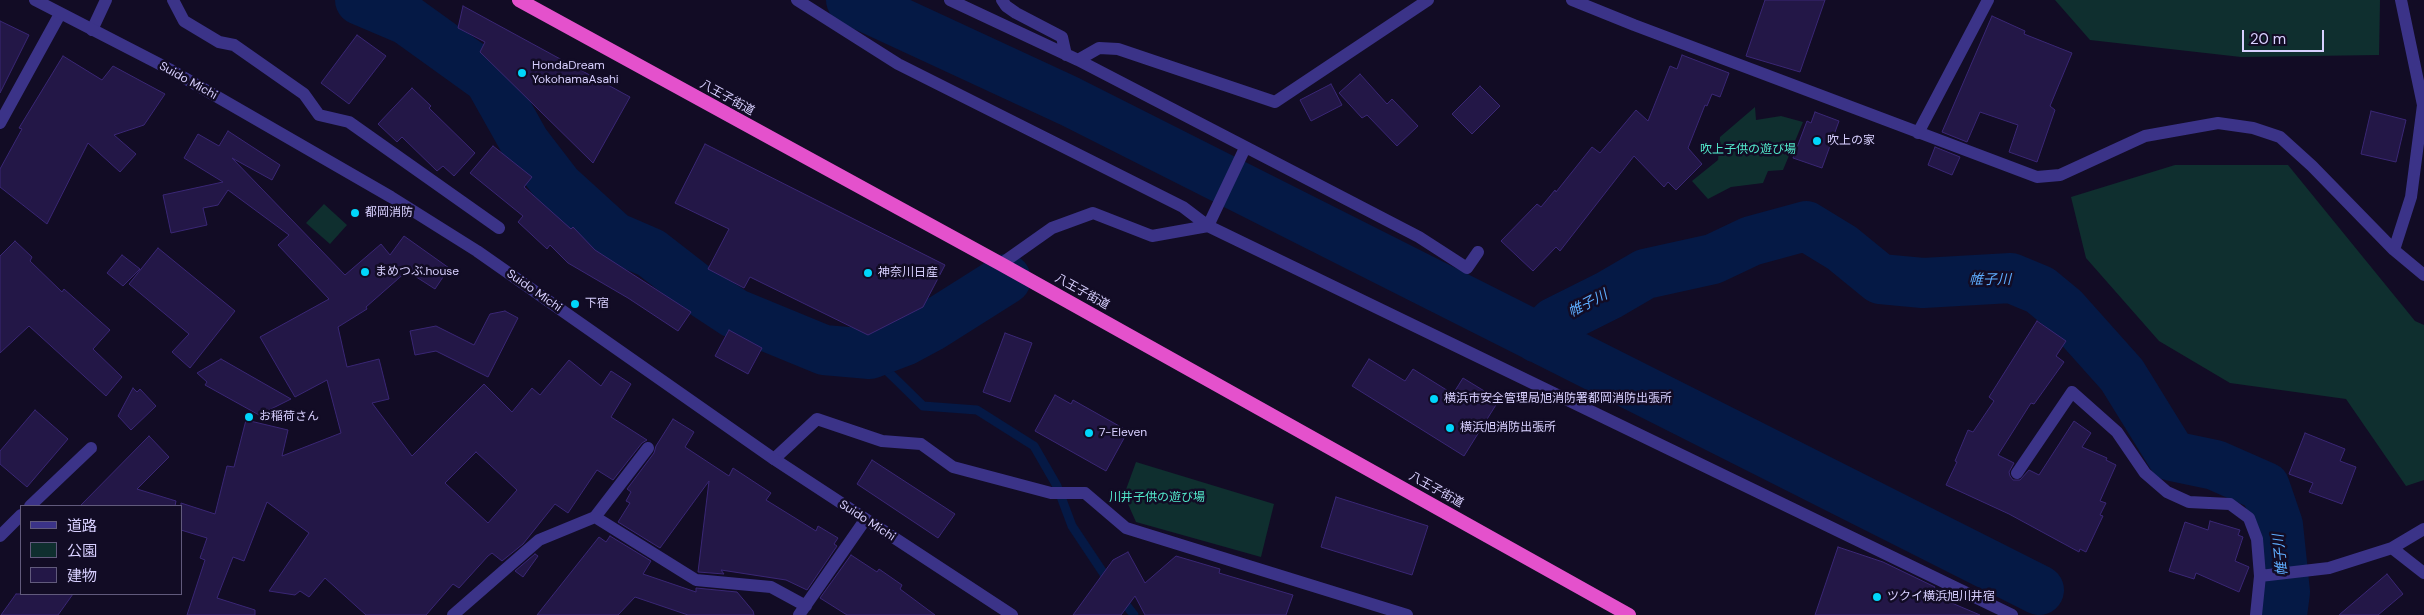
<!DOCTYPE html>
<html>
<head>
<meta charset="utf-8">
<style>
	body { margin:0 }
	#map { position:relative; width:2424px; height:615px; overflow:hidden; background:#120c25; font-family:"DM Sans","Noto Sans JP",sans-serif }
	canvas { display:block }
	.legend { position:absolute; left:20px; top:505px; width:162px; height:90px; box-sizing:border-box; background:#120c25; border:1px solid #615a7c; margin:0; padding:6px 9px; list-style:none; font-size:15px; color:#d8d0ff }
	.legend li { display:flex; align-items:center; gap:10px; height:25px }
	.legend b { width:25px; border:1px solid #615a7c }
	.scale { position:absolute; left:2242px; top:30px; width:82px; height:22px; box-sizing:border-box; border:2px solid #d8d0ff; border-top:0; padding-left:6px; font-size:15px; line-height:18px; white-space:nowrap; color:#d8d0ff; -webkit-text-stroke:4px #120c25; paint-order:stroke }
</style>
</head>
<body>
<div id="map">
<canvas width="2424" height="615"></canvas>
<ul class="legend">
<li><b style="height:6px;background:#3b3388"></b>道路</li>
<li><b style="height:14px;background:#0f2f2f"></b>公園</li>
<li><b style="height:14px;background:#231747"></b>建物</li>
</ul>
<div class="scale">20 m</div>
</div>
<script>
const g = document.querySelector('canvas').getContext('2d');
g.lineJoin = 'round';
function fill(path, color) {
  g.fillStyle = color;
  g.fill(path, 'evenodd');
}
function poly(rows) {
  const path = new Path2D();
  for (const r of rows) {
    path.moveTo(r[0], r[1]);
    for (let i = 2; i < r.length; i += 2) path.lineTo(r[i], r[i + 1]);
  }
  return path;
}
function trace(path, color, width, dash) {
  g.strokeStyle = color;
  g.lineWidth = width;
  g.lineCap = dash ? 'butt' : 'round';
  g.setLineDash(dash || []);
  g.stroke(path);
}
function drawText(font, color, halo, rows, align = 'center') {
  g.font = font + ' "DM Sans","Noto Sans JP",sans-serif';
  g.lineWidth = 5;
  g.setLineDash([]);
  g.textBaseline = 'middle';
  g.strokeStyle = halo;
  g.fillStyle = color;
  for (const [text, x, y, turn = 0] of rows) {
    g.save();
    g.translate(x, y);
    g.rotate((+turn || 0) * Math.PI / 180);
    g.textAlign = isNaN(turn) ? turn : align;
    if (halo) g.strokeText(text, 0, 0);
    g.fillText(text, 0, 0);
    g.restore();
  }
}
const green = poly([
	[2055,0,2380,0,2379,55,2241,57,2090,40],
	[1755,107,1756,120,1781,116,1803,122,1783,170,1768,171,1763,183,1731,187,1708,199,1692,181,1718,160,1720,137],
	[2175,165,2288,165,2415,321,2424,325,2424,480,2406,486,2346,399,2230,383,2159,341,2086,258,2071,197],
	[324,204,347,225,330,244,306,223],
	[1136,462,1274,504,1261,557,1136,522,1124,495]
]);
const stream = poly([
	[870,354,923,406,977,410,1034,446,1057,486,1072,526,1110,583],
	[1120,597,1134,615]
]);
const river = poly([
	[360,0,407,20,489,79,525,143,558,186,614,237,651,253,696,288,734,313,824,350,870,354,904,341,930,327,1006,279],
	[851,0,1069,101,2039,590],
	[1538,338,1555,322,1609,295,1645,274,1713,259,1751,241,1806,226,1842,248,1880,279,1923,283,2011,278,2040,290,2063,309,2122,375,2172,456,2215,465,2265,487,2278,525,2285,592,2282,615]
]);
const building = poly([
	[1765,0,1825,0,1800,72,1746,56,1765,0],
	[463,6,630,97,593,163,480,52,485,42,458,28,463,6],
	[1992,16,2025,31,2024,34,2072,53,2050,106,2055,110,2037,162,2009,152,2018,125,1980,112,1967,142,1942,132,1992,16],
	[0,21,29,35,0,93,0,21],
	[357,35,386,56,349,104,321,83,357,35],
	[1682,55,1729,73,1720,97,1712,94,1707,106,1705,105,1688,148,1702,164,1676,190,1668,182,1664,187,1634,156,1560,251,1556,247,1533,271,1501,241,1537,204,1541,207,1555,190,1556,192,1592,147,1600,153,1636,110,1648,121,1670,66,1677,69,1682,55],
	[63,56,102,80,113,66,165,94,144,125,114,135,136,154,120,172,88,143,47,224,0,187,0,169,22,129,19,128,63,56],
	[1360,74,1387,104,1392,99,1418,126,1397,146,1367,115,1362,118,1339,93,1360,74],
	[1331,84,1342,105,1311,121,1300,100,1331,84],
	[1480,86,1500,106,1472,134,1452,114,1480,86],
	[412,88,431,106,429,108,475,153,454,176,443,166,437,171,402,137,397,142,378,124,412,88],
	[2371,111,2406,120,2396,162,2361,154,2371,111],
	[1815,112,1839,121,1822,168,1793,158,1807,121,1811,123,1815,112],
	[228,131,280,165,272,180,232,158,345,275,381,244,390,255,404,236,449,268,435,289,407,271,366,307,367,309,338,327,347,367,379,359,389,399,372,403,412,456,484,384,512,412,532,388,540,395,569,360,601,386,611,371,631,384,611,417,647,440,642,443,613,480,597,470,568,513,555,504,523,544,502,561,492,553,488,556,459,588,453,584,426,615,366,615,325,578,309,597,300,591,295,595,269,591,309,533,267,502,244,561,233,557,217,598,255,610,255,615,187,615,205,560,200,558,207,538,181,530,181,503,215,514,227,466,234,467,246,420,288,430,282,456,341,433,327,380,295,397,260,337,329,299,278,245,289,235,228,190,218,205,203,208,207,225,171,233,163,195,223,182,184,158,198,134,219,146,228,131],
	[476,452,517,490,488,523,445,483,476,452],
	[705,144,945,265,923,307,868,335,750,277,744,288,708,269,729,229,675,203,705,144],
	[493,146,532,177,524,187,571,229,573,227,595,250,691,312,678,331,628,298,568,263,550,245,547,249,518,222,523,216,470,173,493,146],
	[1935,147,1960,157,1952,175,1928,165,1935,147],
	[15,241,32,257,30,261,62,292,64,289,110,330,93,349,122,377,106,396,29,326,0,353,0,256,15,241],
	[158,248,235,311,190,368,172,352,189,334,129,284,158,248],
	[122,255,140,269,123,286,107,273,122,255],
	[505,311,518,318,488,377,436,351,415,355,410,331,436,326,474,345,490,314,505,311],
	[2037,321,2066,341,2056,356,2064,362,2034,404,2031,403,1998,455,2014,463,2009,472,2010,476,2013,480,2020,480,2029,470,2039,475,2074,421,2091,433,2082,447,2107,458,2106,460,2116,465,2100,501,2106,503,2100,515,2103,516,2086,552,2080,549,2079,552,2009,514,1946,485,1957,462,1955,461,1968,430,1973,432,1994,401,1989,397,2037,321],
	[729,330,762,348,748,374,715,356,729,330],
	[1005,333,1032,343,1010,402,983,392,1005,333],
	[221,359,291,399,259,415,205,385,207,382,197,373,221,359],
	[1369,359,1405,381,1413,369,1453,394,1463,378,1499,400,1464,456,1352,386,1369,359],
	[133,388,137,392,140,389,156,406,131,430,118,416,133,388],
	[1055,395,1071,404,1073,400,1128,431,1106,471,1035,431,1055,395],
	[35,410,68,439,27,487,0,464,0,451,35,410],
	[673,419,694,432,685,447,729,476,733,468,771,493,766,500,816,531,818,526,838,538,834,544,837,546,807,590,786,580,721,570,724,574,698,572,709,481,660,548,618,522,630,503,626,501,631,492,627,489,654,453,656,446,673,419],
	[2305,433,2345,449,2340,461,2356,467,2342,504,2309,492,2313,483,2289,474,2305,433],
	[149,436,169,457,137,489,176,501,175,506,80,506,149,436],
	[872,460,955,514,938,538,857,484,872,460],
	[1336,497,1428,526,1412,575,1321,547,1336,497],
	[2210,521,2240,530,2238,535,2243,537,2235,561,2249,567,2239,592,2196,573,2194,579,2169,571,2185,522,2208,530,2210,521],
	[610,536,651,561,643,574,696,592,696,588,737,592,753,611,754,615,688,615,635,597,618,615,537,615,599,537,606,542,610,536],
	[1838,547,1883,562,1935,587,1933,595,1980,615,1815,615,1838,547],
	[1128,552,1145,583,1176,556,1220,569,1219,573,1293,595,1286,615,1145,615,1135,596,1121,615,1073,615,1113,560,1128,552],
	[535,554,538,556,523,577,515,571,535,554],
	[851,555,877,572,879,569,902,585,900,589,935,615,847,615,820,598,851,555],
	[2387,574,2403,594,2378,615,2339,615,2387,574],
	[16,594,73,594,58,615,1,615,16,594]
]);
const minor = poly([
	[173,0,184,21,219,42,234,45,304,94,319,115,349,122,499,228],
	[797,0,898,64,1183,207,1208,226,2012,615],
	[950,0,1078,60,1419,237,1467,268,1478,252],
	[1002,0,1006,6,1016,13,1062,37,1066,55],
	[1572,0,1634,25,2037,177,2060,175,2145,136,2218,123,2253,128,2280,137,2312,166,2394,250,2424,275],
	[92,30,106,0],
	[1078,60,1099,48,1118,49,1275,102,1428,0],
	[0,123,60,14],
	[1918,133,1988,0],
	[2394,250,2411,197,2423,105,2401,0],
	[1001,264,1052,228,1093,213,1152,236,1208,226,1245,148],
	[774,459,817,419,882,441,921,444,953,467,1051,493,1085,493,1126,528,1407,615],
	[2017,473,2072,392,2117,432,2145,473,2167,492,2189,502,2230,504,2249,518,2257,539,2260,576,2256,615],
	[30,506,91,448],
	[595,517,696,580,771,587,806,606],
	[0,536,21,515],
	[2392,548,2424,573],
	[2260,576,2329,568,2392,548,2424,529],
	[453,615,539,540,595,517,648,448],
	[799,615,865,520]
]);
const tertiary = poly([
	[35,0,169,69,391,197,477,251,774,459,1012,615]
]);
const trunk = poly([
	[519,0,1001,264,1629,615]
]);
const markers = [
	[522,73,5,"#00d6fb"],
	[1817,141,5,"#00d6fb"],
	[355,213,5,"#00d6fb"],
	[365,272,5,"#00d6fb"],
	[868,273,5,"#00d6fb"],
	[575,304,5,"#00d6fb"],
	[1434,399,5,"#00d6fb"],
	[249,417,5,"#00d6fb"],
	[1450,428,5,"#00d6fb"],
	[1089,433,5,"#00d6fb"],
	[1877,597,5,"#00d6fb"]
];
const poiNames = [
	["HondaDream",532,66],
	["YokohamaAsahi",532,80],
	["吹上の家",1827,141],
	["都岡消防",365,213],
	["まめつぶ.house",375,272],
	["神奈川日産",878,273],
	["下宿",585,304],
	["横浜市安全管理局旭消防署都岡消防出張所",1444,399],
	["お稲荷さん",259,417],
	["横浜旭消防出張所",1460,428],
	["7-Eleven",1099,433],
	["ツクイ横浜旭川井宿",1887,597]
];
const streetNames = [
	["Suido Michi",188,81,29],
	["八王子街道",727,98,29],
	["Suido Michi",534,291,35],
	["八王子街道",1082,292,29],
	["八王子街道",1436,490,29],
	["Suido Michi",867,521,33]
];
const parkNames = [
	["吹上子供の遊び場",1748,150],
	["川井子供の遊び場",1157,498]
];
const waterNames = [
	["帷子川",1990,280],
	["帷子川",1588,304,-28],
	["帷子川",2281,555,-96]
];
fill(green, '#0f2f2f');
trace(stream, '#051945', 9);
trace(river, '#051945', 50);
fill(building, '#231747');
trace(building, '#3a2775', 1);
trace(minor, '#3b3388', 12);
trace(tertiary, '#3b3388', 12);
trace(trunk, '#e451cc', 14);
for (const [x, y, r, color] of markers) {
  const dot = new Path2D();
  dot.arc(x, y, r, 0, 2 * Math.PI);
  g.fillStyle = color;
  g.fill(dot);
  trace(dot, '#120c25', 2);
}
drawText('12px', '#d8d0ff', '#120c25', poiNames, 'left');
drawText('12px', '#d8d0ff', '#120c25', streetNames);
drawText('12px', '#52e9cb', '#120c25', parkNames);
drawText('italic 14px', '#5eadff', '#120c25', waterNames);
</script>
</body>
</html>
